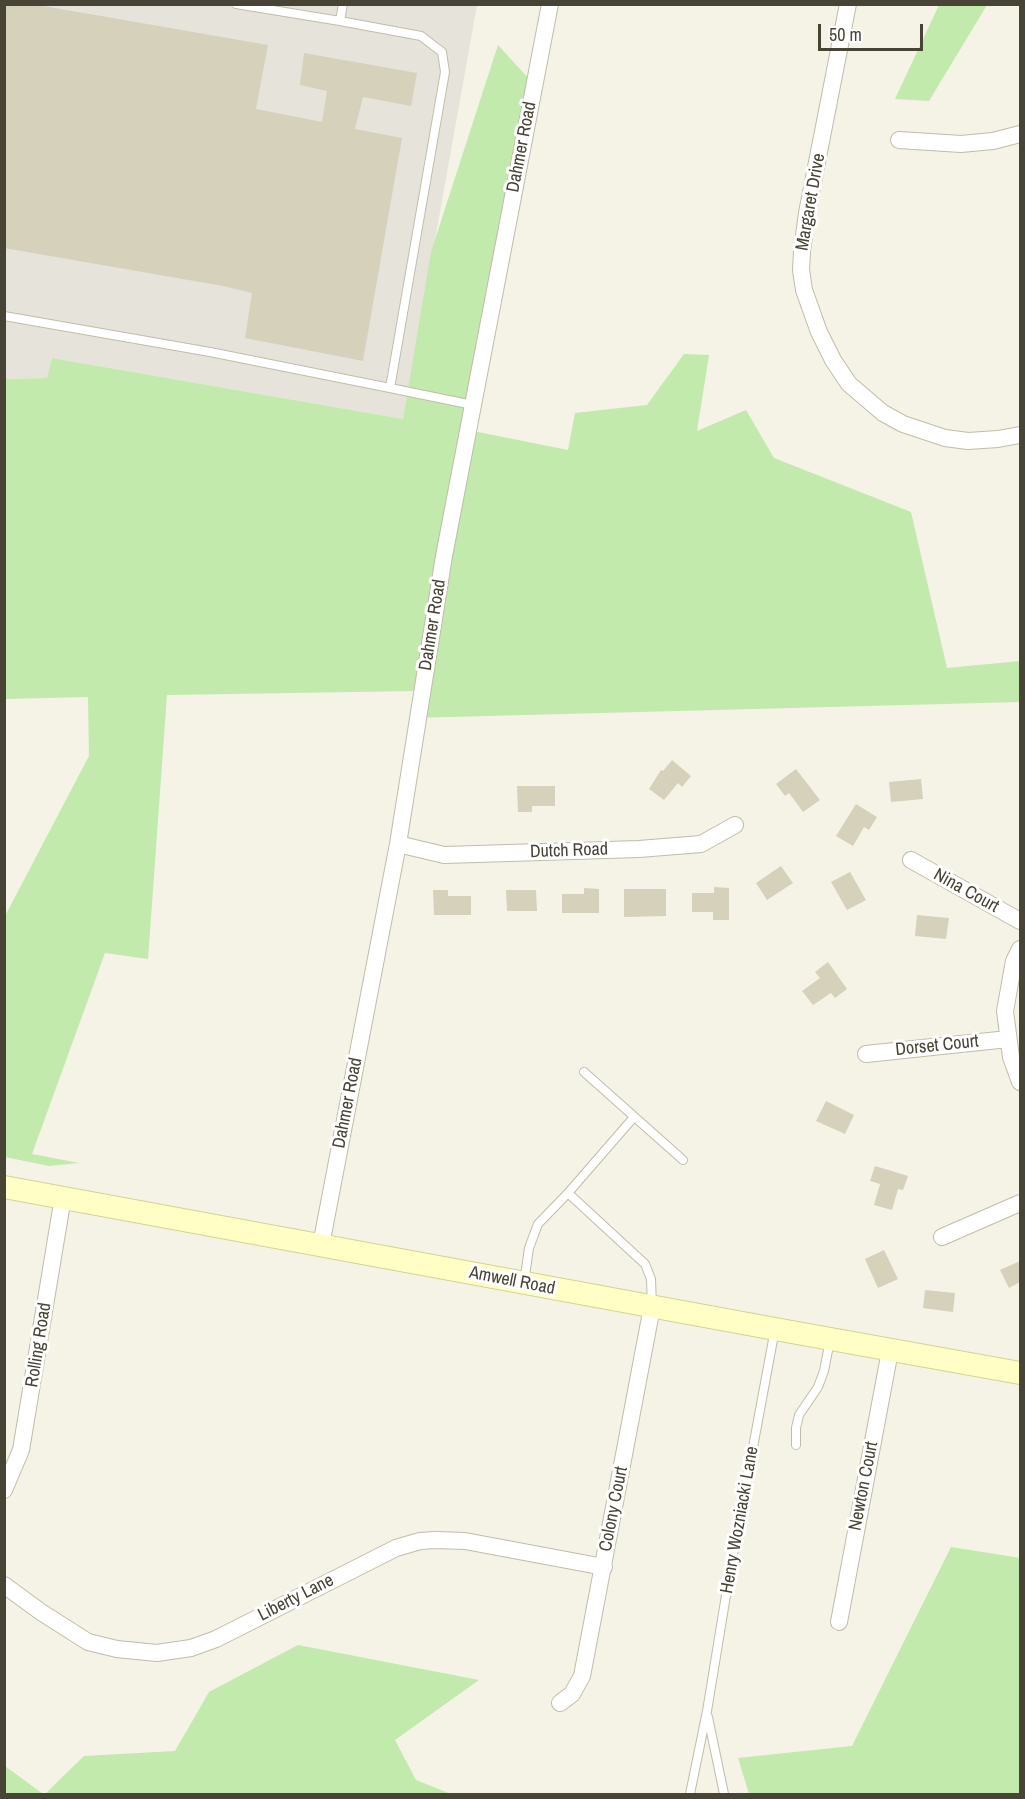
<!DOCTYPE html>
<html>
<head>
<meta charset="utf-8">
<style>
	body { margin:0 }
	#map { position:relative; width:1025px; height:1799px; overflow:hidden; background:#f4f3e6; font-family:"Archivo Narrow",sans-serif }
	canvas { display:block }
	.frame { position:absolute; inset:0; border:6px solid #474435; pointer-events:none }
	.scale { position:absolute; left:818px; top:24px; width:105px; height:27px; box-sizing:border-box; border:3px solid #474435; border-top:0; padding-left:8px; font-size:18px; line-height:21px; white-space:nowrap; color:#474435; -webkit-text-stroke:4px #fff; paint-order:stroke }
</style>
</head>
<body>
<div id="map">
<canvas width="1025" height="1799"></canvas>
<div class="frame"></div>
<div class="scale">50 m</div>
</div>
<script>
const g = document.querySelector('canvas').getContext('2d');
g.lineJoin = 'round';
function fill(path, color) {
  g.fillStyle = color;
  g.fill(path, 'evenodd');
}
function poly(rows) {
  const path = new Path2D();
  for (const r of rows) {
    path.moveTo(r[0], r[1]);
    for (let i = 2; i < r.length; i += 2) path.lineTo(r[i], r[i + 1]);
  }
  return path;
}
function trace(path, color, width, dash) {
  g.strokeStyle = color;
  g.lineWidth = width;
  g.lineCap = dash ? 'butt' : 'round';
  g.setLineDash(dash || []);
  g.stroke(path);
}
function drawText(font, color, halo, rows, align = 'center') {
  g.font = font + ' "Archivo Narrow",sans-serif';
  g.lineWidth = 6;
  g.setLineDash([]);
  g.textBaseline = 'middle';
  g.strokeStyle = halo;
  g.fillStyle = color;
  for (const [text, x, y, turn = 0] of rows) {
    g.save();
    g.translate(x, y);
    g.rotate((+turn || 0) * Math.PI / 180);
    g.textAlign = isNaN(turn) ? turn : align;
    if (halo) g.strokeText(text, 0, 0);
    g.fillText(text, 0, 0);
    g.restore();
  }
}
const industrial = poly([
	[4,5,477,5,403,419,52,358,47,378,5,379]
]);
const green = poly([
	[939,5,987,5,929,101,895,99],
	[498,45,530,80,463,429,568,450,575,413,647,405,684,354,709,355,697,431,746,410,774,458,911,512,947,668,1020,661,1020,702,411,718,416,691,167,695,148,959,105,953,32,1154,79,1163,49,1166,5,1157,5,916,89,756,88,697,5,699,4,379,47,378,52,358,403,419,431,252],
	[951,1547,1020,1558,1020,1794,749,1794,738,1758,852,1746],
	[298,1645,479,1680,395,1740,416,1780,451,1794,45,1794,84,1756,175,1751,209,1692],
	[4,1766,5,1766,43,1794,5,1794]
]);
const building = poly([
	[4,4,32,4,268,45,256,109,322,122,327,91,300,85,304,53,417,73,411,106,363,97,355,129,402,138,363,361,245,338,252,293,223,286,4,248],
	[672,760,691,776,682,787,678,783,664,800,649,789,661,770,663,771],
	[796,769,820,800,803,812,789,793,785,796,776,784],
	[921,779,923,799,891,802,889,782],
	[517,786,555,786,555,806,532,806,532,812,518,812],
	[856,804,877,817,869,830,864,827,853,846,836,836],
	[781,866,793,883,767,900,756,883],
	[850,872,866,900,847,910,831,882],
	[714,887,729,888,729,920,713,920,713,912,692,912,692,893,714,893],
	[584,888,599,889,599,913,562,913,562,894,584,894],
	[624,889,666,889,666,916,624,917],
	[433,890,448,890,448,896,471,896,471,915,434,915],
	[506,890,536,890,537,911,507,911],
	[917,915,949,918,946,939,915,936],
	[828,962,847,989,835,998,831,993,813,1005,802,991,820,978,815,972],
	[826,1101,854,1115,845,1134,816,1121],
	[875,1166,908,1176,903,1190,898,1189,892,1210,874,1205,880,1184,870,1181],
	[884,1250,898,1279,878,1288,865,1259],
	[1020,1261,1020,1282,1009,1288,1000,1270],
	[925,1290,955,1293,953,1312,923,1308]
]);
const service = poly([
	[236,4,340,21],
	[343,4,340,21,421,36,442,52,445,72,390,388,473,405],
	[4,316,210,352,390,388],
	[584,1072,683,1160],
	[568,1193,634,1117],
	[524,1283,529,1248,538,1224,568,1193,645,1264,651,1279,652,1306],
	[796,1445,796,1428,799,1415,818,1387,824,1371,830,1340],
	[708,1717,724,1794],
	[690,1794,707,1711,730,1571,775,1329]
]);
const minor = poly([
	[848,4,807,213,802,251,801,270,804,290,819,332,833,360,849,384,883,413,903,424,945,438,968,441,998,439,1020,435],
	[899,140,961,144,993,141,1020,134],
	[398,844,444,855,639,849,701,844,735,825],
	[911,860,1020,921],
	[1020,949,1014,961,1005,1011,1011,1057,1020,1082],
	[866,1054,1008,1039],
	[942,1237,1020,1203],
	[321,1245,398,844,444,556,550,4],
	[4,1490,21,1450,63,1197],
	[4,1585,41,1612,88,1642,117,1649,157,1653,191,1648,216,1639,396,1548,420,1541,435,1540,465,1541,604,1567],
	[839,1622,890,1351],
	[560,1703,572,1694,582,1676,652,1307]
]);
const secondary = poly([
	[4,1187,775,1329,1020,1373]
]);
const streetNames = [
	["Dahmer Road",522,147,-79],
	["Margaret Drive",811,202,-80],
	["Dahmer Road",433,625,-81],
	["Dutch Road",569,851,-2],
	["Nina Court",966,891,29],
	["Dorset Court",937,1046,-6],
	["Dahmer Road",348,1103,-79],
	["Amwell Road",512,1281,11],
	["Rolling Road",39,1345,-81],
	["Newton Court",864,1486,-79],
	["Colony Court",614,1509,-79],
	["Henry Wozniacki Lane",740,1520,-80],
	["Liberty Lane",296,1598,-27]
];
fill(industrial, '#e6e3db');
fill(green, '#c1eaac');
fill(building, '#d6d1bb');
trace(service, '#c0bda8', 10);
trace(minor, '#c0bda8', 18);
trace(secondary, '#d6d393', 24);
trace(service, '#fff', 8);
trace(minor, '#fff', 16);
trace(secondary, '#fffec4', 22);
drawText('18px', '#474435', '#fff', streetNames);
</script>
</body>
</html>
